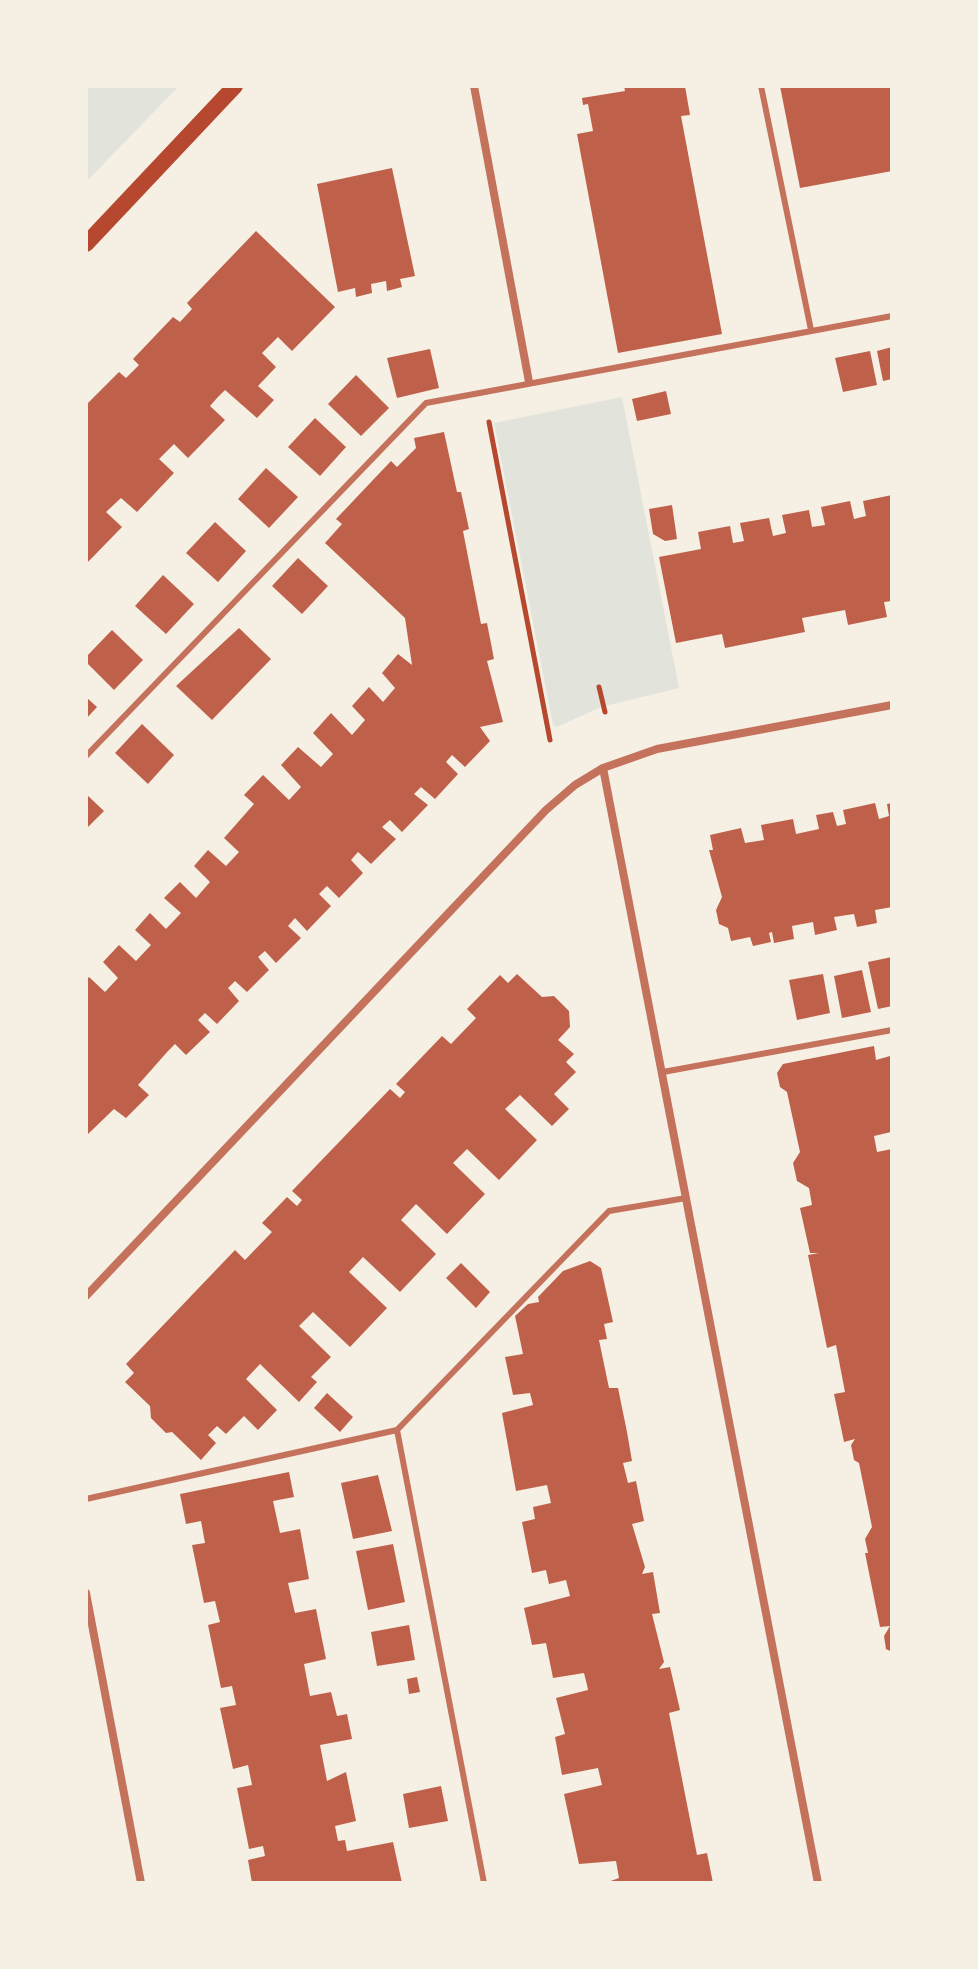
<!DOCTYPE html>
<html>
<head>
<meta charset="utf-8">
<style>
	body { margin:0 }
	#map { position:relative; width:978px; height:1969px; overflow:hidden; background:#f6efe4; font-family:Jost,sans-serif }
	canvas { display:block }
	.frame { position:absolute; inset:0; border:88px solid #f6efe4; pointer-events:none }
</style>
</head>
<body>
<div id="map">
<canvas width="978" height="1969"></canvas>
<div class="frame"></div>
</div>
<script>
const g = document.querySelector('canvas').getContext('2d');
g.lineJoin = 'round';
function fill(path, color) {
  g.fillStyle = color;
  g.fill(path, 'evenodd');
}
function poly(rows) {
  const path = new Path2D();
  for (const r of rows) {
    path.moveTo(r[0], r[1]);
    for (let i = 2; i < r.length; i += 2) path.lineTo(r[i], r[i + 1]);
  }
  return path;
}
function trace(path, color, width, dash) {
  g.strokeStyle = color;
  g.lineWidth = width;
  g.lineCap = dash ? 'butt' : 'round';
  g.setLineDash(dash || []);
  g.stroke(path);
}
const green = poly([
	[86,86,179,86,86,182],
	[622,397,679,688,601,707,557,727,553,725,494,423]
]);
const building = poly([
	[624,86,685,86,690,115,681,116,722,334,618,353,577,134,593,131,588,104,583,105,582,98,625,91],
	[780,86,892,86,892,171,800,188],
	[392,168,415,276,400,279,402,287,387,291,386,281,371,284,372,293,356,297,355,288,338,292,317,184],
	[256,231,335,307,292,351,278,337,262,353,276,367,258,386,274,400,257,418,225,390,217,398,210,406,225,420,188,458,174,444,159,459,174,473,137,512,121,498,106,512,122,527,86,564,86,405,119,372,126,378,139,365,133,359,173,317,180,322,192,309,187,303],
	[892,347,892,379,883,381,877,351],
	[430,349,439,388,397,398,387,358],
	[870,351,877,385,843,392,835,358],
	[356,375,389,408,361,436,328,404],
	[666,391,671,414,637,421,632,399],
	[315,418,346,447,320,476,288,447],
	[444,432,457,492,461,492,469,529,463,531,481,624,487,623,494,659,487,661,503,722,480,727,490,741,465,767,452,755,446,762,458,774,435,799,421,787,414,794,428,805,402,832,390,820,382,827,396,839,371,864,358,852,351,860,363,873,339,898,327,886,319,894,331,906,307,931,295,918,288,926,301,938,276,963,265,951,258,957,269,970,247,992,235,981,228,988,239,1001,217,1024,205,1013,198,1020,210,1032,186,1055,175,1044,168,1051,138,1085,149,1095,126,1118,114,1109,86,1136,86,980,89,977,105,992,118,978,103,962,119,945,136,961,151,945,135,930,150,913,166,929,181,913,164,898,180,882,196,898,210,882,194,866,208,850,226,866,239,852,224,838,254,804,244,795,263,775,289,800,301,787,281,765,298,747,321,767,333,754,313,733,331,713,352,735,365,720,352,706,369,687,383,702,395,688,382,673,398,654,412,665,405,618,325,543,342,524,336,519,391,461,397,467,416,448,414,438],
	[266,468,298,497,269,528,238,499],
	[892,495,892,601,884,602,887,617,848,625,845,610,802,618,805,632,725,648,722,634,676,643,659,557,701,549,698,532,730,526,733,543,744,541,740,523,769,518,773,536,786,533,782,515,809,510,812,527,825,525,821,507,850,501,854,519,866,516,863,501],
	[672,505,677,539,665,541,653,534,649,509],
	[215,522,246,551,218,582,186,553],
	[298,558,328,586,302,614,272,586],
	[163,575,194,604,166,634,135,606],
	[239,628,271,659,212,720,176,686],
	[112,630,143,660,114,690,86,662,86,657],
	[86,697,97,707,86,719],
	[142,724,174,755,148,784,115,753],
	[86,794,104,811,86,829],
	[875,803,879,819,889,816,887,804,892,803,892,907,875,910,877,923,857,927,854,914,834,917,837,930,815,935,813,922,792,926,794,939,774,943,772,932,769,933,771,942,753,946,750,937,731,941,728,928,719,924,716,910,722,897,709,850,713,850,710,835,741,828,745,843,764,840,761,825,793,819,796,834,819,829,816,815,833,812,837,826,846,824,843,810],
	[892,957,892,1006,878,1009,868,962],
	[862,970,871,1012,842,1018,834,976],
	[517,974,542,997,554,996,569,1011,570,1027,558,1040,574,1054,566,1062,576,1072,554,1094,569,1109,552,1126,520,1095,505,1109,537,1140,499,1180,467,1149,453,1163,485,1194,447,1234,416,1204,401,1220,436,1254,400,1292,363,1257,349,1272,387,1308,350,1347,313,1312,299,1326,331,1357,311,1377,317,1382,299,1402,260,1364,246,1379,277,1410,258,1430,244,1416,226,1434,217,1426,208,1435,216,1443,201,1460,172,1432,166,1433,151,1418,150,1406,125,1382,134,1373,126,1364,235,1250,245,1260,272,1232,262,1223,287,1197,297,1206,302,1200,292,1191,390,1089,400,1098,405,1092,396,1084,442,1036,451,1044,476,1018,467,1009,500,975,508,983],
	[823,974,830,1013,797,1020,789,980],
	[874,1046,876,1060,890,1056,892,1065,891,1132,874,1136,877,1152,892,1149,892,1652,886,1649,884,1636,890,1626,880,1627,865,1553,868,1553,865,1539,872,1527,859,1463,854,1460,851,1445,855,1439,844,1442,834,1394,845,1392,836,1345,827,1348,808,1255,819,1253,810,1253,800,1208,812,1205,809,1188,797,1181,793,1163,800,1152,787,1092,780,1087,777,1073,783,1064],
	[590,1261,601,1268,613,1322,604,1324,607,1339,599,1340,609,1388,618,1388,627,1432,632,1461,623,1463,628,1483,636,1481,644,1521,632,1524,645,1567,642,1574,653,1572,660,1613,652,1614,664,1662,659,1669,670,1667,680,1710,669,1713,697,1855,707,1853,713,1883,605,1883,619,1878,616,1861,579,1864,564,1794,602,1785,598,1768,562,1775,555,1737,565,1734,556,1698,588,1690,587,1685,584,1673,553,1678,546,1643,532,1645,524,1608,570,1596,566,1580,549,1584,546,1570,532,1573,522,1522,535,1519,533,1507,551,1503,547,1485,516,1491,502,1413,533,1405,530,1393,513,1395,505,1357,523,1354,515,1316,528,1304,539,1302,538,1297,563,1271],
	[461,1263,490,1292,476,1308,446,1278],
	[327,1393,353,1417,340,1432,314,1408],
	[289,1472,294,1497,273,1501,280,1533,300,1529,309,1579,288,1583,295,1613,316,1609,326,1659,304,1664,310,1696,331,1692,337,1716,347,1714,352,1739,320,1745,327,1781,346,1772,356,1821,335,1826,338,1841,345,1840,347,1851,393,1842,402,1883,252,1883,248,1860,265,1856,263,1846,249,1849,237,1788,252,1785,248,1765,233,1769,220,1708,236,1705,232,1686,221,1688,208,1625,220,1622,215,1601,204,1603,192,1545,205,1543,201,1521,186,1524,180,1494],
	[378,1475,392,1531,353,1539,341,1483],
	[393,1544,405,1602,368,1610,356,1551],
	[409,1625,415,1660,377,1666,371,1632],
	[417,1677,420,1692,409,1694,407,1679],
	[441,1786,448,1821,409,1828,403,1794]
]);
const path = poly([
	[489,422,550,740],
	[599,687,605,712]
]);
const service = poly([
	[761,86,811,330],
	[86,756,426,403,892,316],
	[663,1072,892,1030],
	[86,1499,397,1430],
	[484,1883,397,1430,609,1211,686,1198]
]);
const minor = poly([
	[474,86,529,382],
	[603,768,818,1883],
	[86,1296,546,810,575,785,603,768,657,749,892,705],
	[86,1593,141,1883]
]);
const secondary = poly([
	[86,244,235,86]
]);
fill(green, '#e2e4dc');
fill(building, '#bf614a');
trace(path, '#b5482f', 5);
trace(service, '#c5725c', 6);
trace(minor, '#c5725c', 8);
trace(secondary, '#b5482f', 16);
</script>
</body>
</html>
